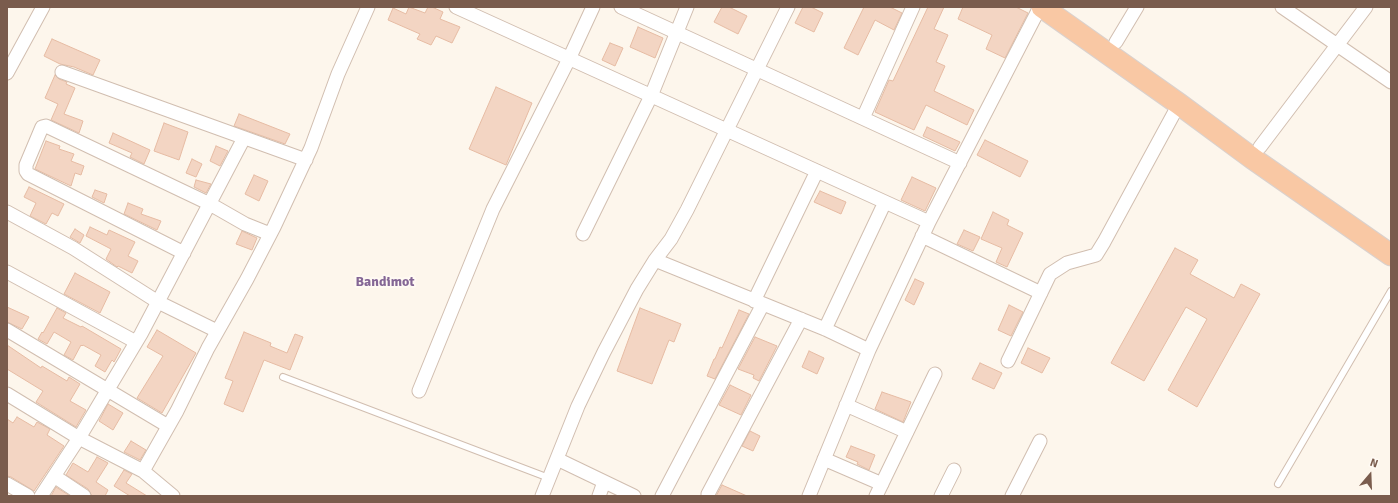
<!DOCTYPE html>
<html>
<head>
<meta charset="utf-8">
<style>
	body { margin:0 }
	#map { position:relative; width:1398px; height:503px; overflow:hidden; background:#fdf6ec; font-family:Signika,sans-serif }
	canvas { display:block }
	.frame { position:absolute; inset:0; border:8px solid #7a5c4d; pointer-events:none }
	.north { position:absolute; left:1350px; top:455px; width:40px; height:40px; -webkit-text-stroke:3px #fffaf3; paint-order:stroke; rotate:19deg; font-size:11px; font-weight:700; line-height:16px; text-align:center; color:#7a5c4d }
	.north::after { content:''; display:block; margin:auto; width:14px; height:18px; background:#7a5c4d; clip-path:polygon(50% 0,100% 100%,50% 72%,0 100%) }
</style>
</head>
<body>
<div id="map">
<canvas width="1398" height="503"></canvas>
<div class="frame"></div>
<div class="north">N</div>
</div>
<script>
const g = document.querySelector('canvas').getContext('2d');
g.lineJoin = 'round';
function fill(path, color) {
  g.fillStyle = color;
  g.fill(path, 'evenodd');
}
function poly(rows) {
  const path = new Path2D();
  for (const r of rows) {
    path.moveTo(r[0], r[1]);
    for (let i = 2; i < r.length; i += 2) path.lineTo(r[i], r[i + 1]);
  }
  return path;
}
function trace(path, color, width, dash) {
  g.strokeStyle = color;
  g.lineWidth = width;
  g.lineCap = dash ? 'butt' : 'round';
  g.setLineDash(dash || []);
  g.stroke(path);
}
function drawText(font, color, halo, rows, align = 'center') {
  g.font = font + ' Signika,sans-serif';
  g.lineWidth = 4;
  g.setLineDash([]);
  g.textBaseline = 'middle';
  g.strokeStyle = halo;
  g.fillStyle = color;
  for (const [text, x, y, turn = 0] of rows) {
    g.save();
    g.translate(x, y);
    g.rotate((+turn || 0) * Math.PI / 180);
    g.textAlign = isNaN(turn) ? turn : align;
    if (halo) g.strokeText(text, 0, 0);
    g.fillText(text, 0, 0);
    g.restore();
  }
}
const building = poly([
	[409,7,425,13,428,7,432,7,443,12,440,19,460,27,452,43,436,36,431,45,417,39,420,34,388,20,393,8,406,14,409,7],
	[722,7,729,7,747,16,738,34,714,22,722,7],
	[803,7,811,7,823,13,814,32,795,23,803,7],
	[864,7,890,7,902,13,894,30,875,20,858,55,844,48,864,7],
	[928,7,944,7,934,29,948,35,936,62,945,66,934,91,974,110,967,125,926,105,914,130,875,112,889,80,893,81,928,7],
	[963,7,1016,7,1028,13,1005,58,986,49,992,35,958,19,963,7],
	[638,27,663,38,655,58,630,47,638,27],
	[52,39,100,60,93,75,74,67,60,64,44,56,52,39],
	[610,43,623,48,615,66,602,60,610,43],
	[55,75,59,79,67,82,66,84,75,88,64,114,83,121,79,133,51,120,58,104,45,98,55,75],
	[496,87,532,103,506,165,469,149,496,87],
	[239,114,290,134,285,144,234,126,239,114],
	[164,123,188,132,179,160,154,151,164,123],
	[927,127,960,142,955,151,923,136,927,127],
	[113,133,150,150,144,164,130,157,132,153,109,143,113,133],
	[985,140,1028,161,1020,177,977,155,985,140],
	[46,141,60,146,59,149,74,154,71,161,84,166,81,175,75,173,71,186,35,169,46,141],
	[216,146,228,151,220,166,210,161,216,146],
	[192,159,202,164,196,177,186,173,192,159],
	[254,175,268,181,259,201,245,194,254,175],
	[912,177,936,188,925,211,901,200,912,177],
	[196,180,211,184,206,193,194,187,196,180],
	[29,187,64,204,58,216,52,213,46,224,30,216,36,203,24,197,29,187],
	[95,190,107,194,104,203,92,197,95,190],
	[820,191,846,202,841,214,814,202,820,191],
	[128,203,143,209,141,214,161,221,157,230,124,214,128,203],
	[993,212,1009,220,1007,225,1023,233,1007,267,996,262,1002,248,981,239,993,212],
	[90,227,107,235,109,230,135,242,128,256,138,261,132,273,118,266,117,267,106,259,111,249,86,236,90,227],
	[75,229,84,235,80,243,70,237,75,229],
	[964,230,980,237,973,251,957,244,964,230],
	[242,231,257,238,252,250,236,244,242,231],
	[1175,248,1198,260,1190,274,1234,298,1241,284,1260,294,1197,407,1168,390,1207,319,1186,307,1144,381,1111,363,1175,248],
	[75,273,110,292,100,313,64,294,75,273],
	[915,279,924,283,914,305,905,300,915,279],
	[1009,305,1023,312,1011,336,998,330,1009,305],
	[7,307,29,317,22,329,7,322,7,307],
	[57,308,66,313,63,318,81,327,82,326,121,349,114,362,112,360,105,372,95,366,101,355,83,345,82,346,81,345,73,360,64,355,71,342,54,332,47,344,38,339,42,332,43,333,57,308],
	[640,308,681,324,674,342,669,340,652,384,617,371,640,308],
	[739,310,749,314,715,379,707,376,714,359,715,359,720,347,722,348,739,310],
	[157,330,196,353,162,413,137,398,163,356,147,347,157,330],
	[244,332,271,343,270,346,287,353,295,334,303,337,290,370,264,360,243,412,224,404,233,381,225,378,244,332],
	[755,337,777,346,759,381,753,378,754,375,738,369,755,337],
	[7,345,41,368,42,366,67,381,69,377,80,384,70,401,86,410,76,427,36,402,43,391,7,369,7,345],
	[1028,348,1050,358,1042,373,1021,363,1028,348],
	[809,351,824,358,817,374,802,367,809,351],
	[980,363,1002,373,994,389,972,379,980,363],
	[730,385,751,395,741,415,719,405,730,385],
	[882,392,911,402,903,422,875,409,882,392],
	[108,404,123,413,113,430,99,421,108,404],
	[17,417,34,427,37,422,50,429,47,435,64,446,34,491,11,477,7,476,7,419,13,423,17,417],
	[750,431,760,436,753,451,742,446,750,431],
	[131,441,146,450,140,460,124,452,131,441],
	[851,446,875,455,869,470,857,464,858,462,846,457,851,446],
	[97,457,108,463,96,482,108,490,105,496,92,496,88,489,66,475,73,463,88,472,97,457],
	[124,470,132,474,126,483,147,496,130,496,114,486,124,470],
	[722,485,747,496,716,496,722,485],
	[56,487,70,496,51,496,56,487]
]);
const service = poly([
	[283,377,549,478],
	[1278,484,1391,291]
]);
const minor = poly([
	[456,7,929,222],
	[621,7,960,163],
	[1282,7,1391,82],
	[1116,42,1137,7],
	[62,72,306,160],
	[7,73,43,7],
	[863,118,913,7],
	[1260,147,1366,7],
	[7,212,73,248,158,302,217,331],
	[583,234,651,96,687,7],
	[922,236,1041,293],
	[184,253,28,174,26,171,26,165,42,127,46,126,210,204,245,224,270,234],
	[655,260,825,329,869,350],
	[7,272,136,342],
	[754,301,817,171],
	[825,329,885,202],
	[7,330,168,426],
	[1008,361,1050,274,1067,263,1096,255,1104,242,1179,104],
	[419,391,493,209,569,59,593,7],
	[7,394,79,438,143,471,173,496],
	[846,405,907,432],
	[557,459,634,496],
	[824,459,882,484],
	[143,471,177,411,208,348,247,279,274,227,311,148,338,74,368,7],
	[54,476,84,496],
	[7,484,28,496],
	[708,494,801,319],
	[41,496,79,438,141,334,244,138],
	[542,496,578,406,604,352,637,289,655,260,671,239,687,210,788,7],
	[599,496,604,482],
	[662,496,763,304],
	[809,496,869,350,929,222,1040,7],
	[876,496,935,374],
	[941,496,954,470],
	[1012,496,1040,441]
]);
const trunk = poly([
	[1042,7,1179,104,1252,158,1391,255]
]);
const districtNames = [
	["Bandimot",385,282]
];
fill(building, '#f3d5c3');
trace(building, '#e6bba3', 1);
trace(service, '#d1beb0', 8);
trace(minor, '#d1beb0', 15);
trace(trunk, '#dad1cd', 23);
trace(service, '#fff', 6);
trace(minor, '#fff', 13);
trace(trunk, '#f9c8a4', 21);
drawText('bold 14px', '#846695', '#fffaf3', districtNames);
</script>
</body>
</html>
